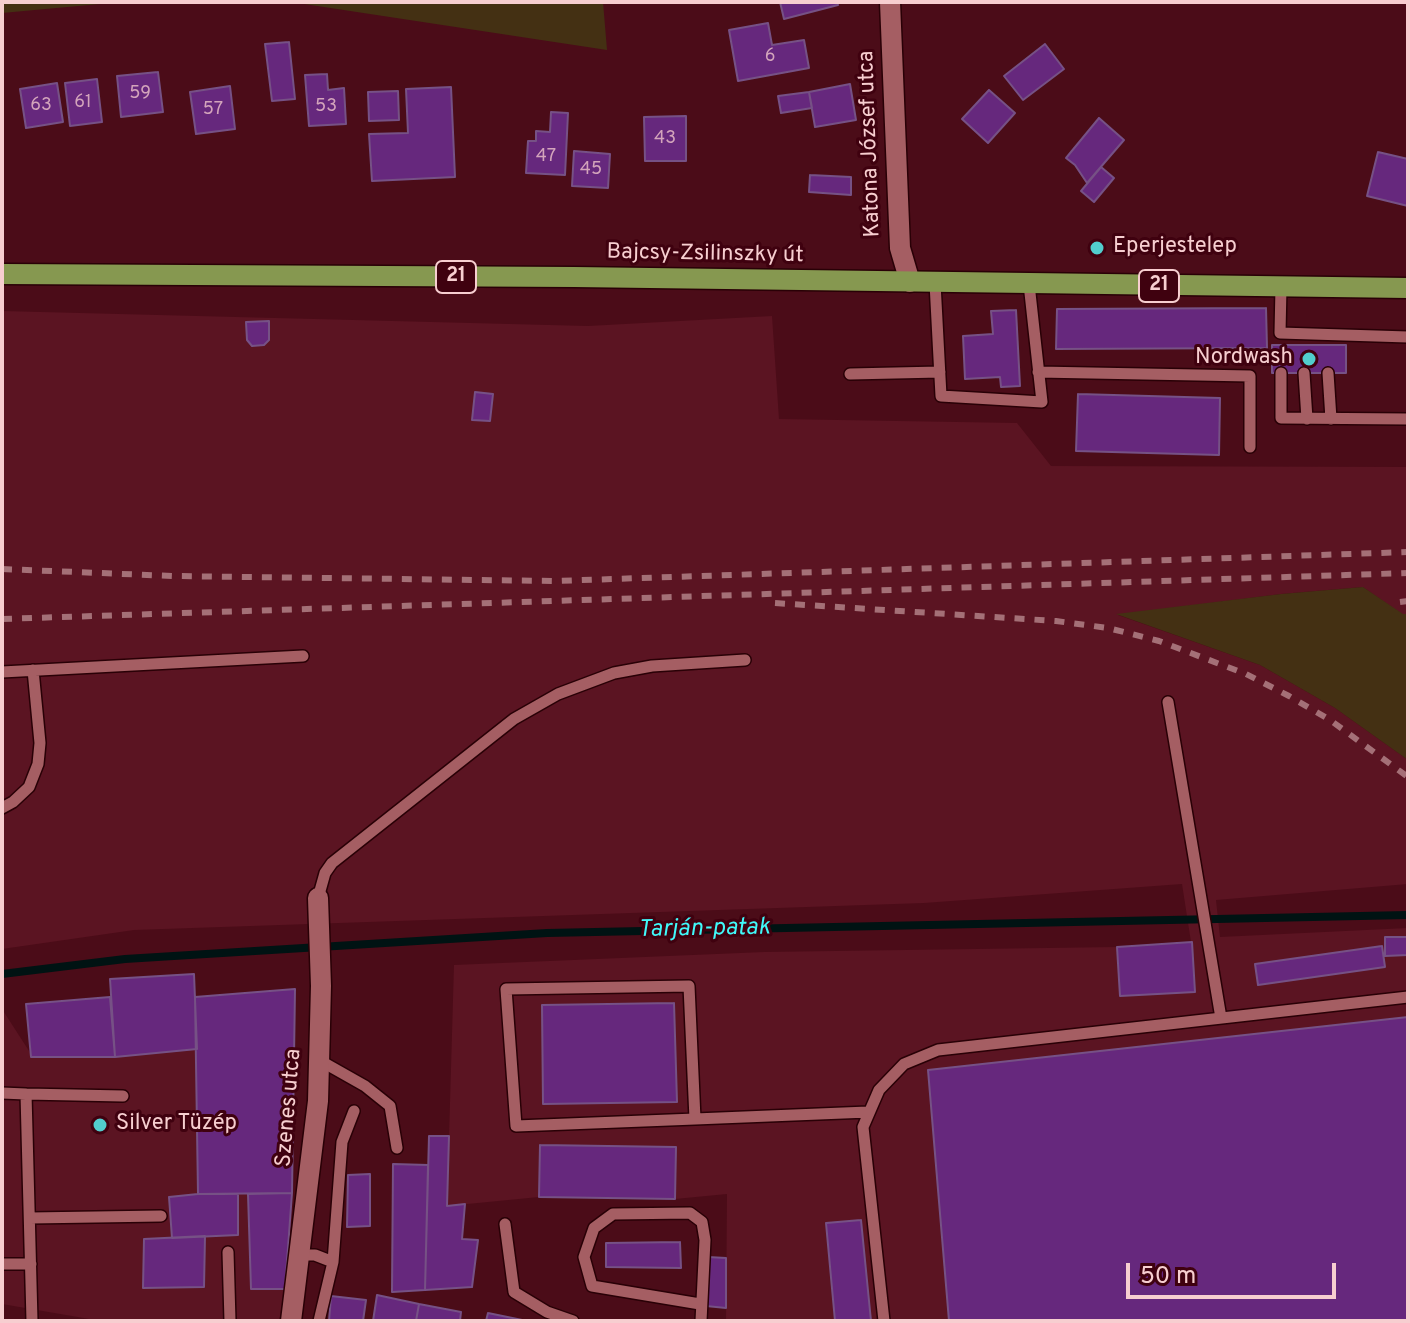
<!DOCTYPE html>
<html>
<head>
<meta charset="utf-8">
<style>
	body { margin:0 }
	#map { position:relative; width:1410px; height:1323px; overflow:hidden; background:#4b0c18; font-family:Overpass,sans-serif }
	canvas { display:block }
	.frame { position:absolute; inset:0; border:4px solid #f7ced0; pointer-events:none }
	.scale { position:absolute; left:1126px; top:1263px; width:210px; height:36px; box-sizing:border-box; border:4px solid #f7ced0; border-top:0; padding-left:10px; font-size:24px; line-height:28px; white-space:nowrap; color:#f7ced0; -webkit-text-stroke:6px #3f010f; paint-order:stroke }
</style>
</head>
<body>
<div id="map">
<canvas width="1410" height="1323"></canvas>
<div class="frame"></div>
<div class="scale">50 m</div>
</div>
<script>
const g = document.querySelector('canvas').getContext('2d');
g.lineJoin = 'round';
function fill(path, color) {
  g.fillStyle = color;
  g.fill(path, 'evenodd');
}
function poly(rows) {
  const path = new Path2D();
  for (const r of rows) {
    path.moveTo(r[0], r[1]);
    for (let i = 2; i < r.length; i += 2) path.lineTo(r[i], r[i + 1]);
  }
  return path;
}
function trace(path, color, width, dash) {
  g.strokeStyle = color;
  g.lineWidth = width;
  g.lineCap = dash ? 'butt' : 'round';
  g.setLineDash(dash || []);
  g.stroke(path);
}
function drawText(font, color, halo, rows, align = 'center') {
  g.font = font + ' Overpass,sans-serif';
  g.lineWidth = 6;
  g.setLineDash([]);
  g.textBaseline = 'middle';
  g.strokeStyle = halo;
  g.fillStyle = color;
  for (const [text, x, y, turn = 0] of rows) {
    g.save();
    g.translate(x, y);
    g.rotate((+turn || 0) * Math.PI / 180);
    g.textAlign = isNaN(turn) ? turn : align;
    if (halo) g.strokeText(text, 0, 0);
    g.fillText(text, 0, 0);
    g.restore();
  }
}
const built = poly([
	[2,311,588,326,772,316,779,419,1017,423,1051,466,1408,467,1408,614,1403,615,1363,587,1281,594,1118,615,1260,665,1335,708,1408,760,1408,884,1216,900,1220,937,1408,928,1408,1321,726,1321,727,1194,675,1199,539,1197,447,1206,454,965,764,952,1117,947,1191,942,1182,884,924,903,134,930,2,949],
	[2,1009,31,1054,115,1057,197,1049,198,1194,169,1197,172,1238,144,1239,143,1288,204,1287,205,1236,238,1235,238,1194,248,1194,251,1288,285,1289,279,1321,101,1321,2,1304]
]);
const green = poly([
	[2,2,122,2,2,13],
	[291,2,603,2,607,50],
	[1363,587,1403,614,1408,614,1408,760,1335,708,1260,665,1116,614,1281,594]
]);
const stream = poly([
	[2,974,125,959,547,933,1408,915]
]);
const building = poly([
	[780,2,837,2,838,5,784,19,780,2],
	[768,23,772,45,804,40,809,68,738,81,729,30,768,23],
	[289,42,295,99,272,101,265,44,289,42],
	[1045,44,1064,69,1023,100,1004,76,1045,44],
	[158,72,163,112,121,117,117,76,158,72],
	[327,74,328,90,344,88,346,124,309,126,305,75,327,74],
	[97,79,102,122,70,126,65,83,97,79],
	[57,83,63,122,26,128,20,89,57,83],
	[850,84,856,120,815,127,809,92,850,84],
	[230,86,235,129,196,134,190,92,230,86],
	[451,87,455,177,372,181,369,134,408,133,406,89,451,87],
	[989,90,1015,113,988,143,962,119,989,90],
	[398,91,399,120,369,121,368,92,398,91],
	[809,92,812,108,781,113,778,96,809,92],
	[551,112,568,113,565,175,526,173,528,141,536,141,536,131,550,132,551,112],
	[686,116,686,161,645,161,644,117,686,116],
	[1099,118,1124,140,1087,183,1075,165,1066,158,1099,118],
	[574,151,610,154,608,188,572,186,574,151],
	[1378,152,1408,159,1408,206,1367,196,1378,152],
	[1101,167,1114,178,1094,202,1081,191,1101,167],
	[810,175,851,177,851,195,809,192,810,175],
	[1266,308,1267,348,1056,349,1057,309,1266,308],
	[1016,310,1020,386,1001,387,1000,377,965,379,963,336,993,334,991,311,1016,310],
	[269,321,269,340,264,345,252,346,247,340,246,322,269,321],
	[1272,345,1346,345,1346,373,1272,373,1272,345],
	[475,392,493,394,490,421,472,420,475,392],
	[1078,394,1220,398,1219,455,1076,451,1078,394],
	[1385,937,1408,937,1408,955,1385,956,1385,937],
	[1192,942,1195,992,1120,996,1117,947,1192,942],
	[1382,946,1385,967,1258,985,1255,964,1382,946],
	[194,974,197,1049,115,1057,110,979,194,974],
	[295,989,292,1193,198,1194,195,997,295,989],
	[110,997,115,1057,31,1057,26,1004,110,997],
	[674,1003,677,1102,543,1104,542,1005,674,1003],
	[1408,1017,1408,1321,949,1321,928,1070,1408,1017],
	[429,1136,449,1136,447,1206,465,1204,462,1239,478,1240,472,1287,425,1290,429,1136],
	[540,1145,676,1147,675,1199,539,1197,540,1145],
	[393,1164,428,1165,425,1290,392,1292,393,1164],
	[370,1174,370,1226,347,1227,348,1175,370,1174],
	[292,1193,285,1289,251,1289,248,1194,292,1193],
	[198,1194,238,1194,238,1235,172,1238,169,1197,198,1194],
	[861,1220,871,1321,835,1321,826,1223,861,1220],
	[205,1236,204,1287,143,1288,144,1239,205,1236],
	[680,1242,681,1268,606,1267,606,1243,680,1242],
	[708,1257,726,1258,726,1308,706,1306,708,1257],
	[377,1295,419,1304,416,1321,373,1321,377,1295],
	[331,1296,366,1300,363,1321,329,1321,331,1296],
	[419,1304,461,1312,460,1321,416,1321,419,1304],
	[488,1313,527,1321,486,1321,488,1313]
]);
const lane = poly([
	[935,283,941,396,1042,402,1029,284],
	[1281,287,1280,333,1408,337],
	[1038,372,1250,376,1250,447],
	[1281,373,1281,418,1408,419],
	[1304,373,1307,419],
	[1328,373,1331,419],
	[850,374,940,372],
	[2,672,303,656],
	[1168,702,1221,1018],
	[2,808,13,802,29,787,38,764,40,743,33,670],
	[318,898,325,873,332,863,514,719,558,694,614,673,652,666,745,660],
	[319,1060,365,1086,390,1106,397,1148],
	[2,1093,26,1094,32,1321],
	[26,1094,123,1096],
	[695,1119,689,986,506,989,516,1126,695,1119,868,1112],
	[30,1218,161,1216],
	[505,1224,514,1292,547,1312,573,1321],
	[228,1252,230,1321],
	[299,1255,315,1255,333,1262,342,1142,354,1111],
	[2,1264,31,1264],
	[700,1304,592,1286,584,1257,594,1228,613,1214,690,1213,702,1222,705,1240,701,1321],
	[319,1321,333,1262],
	[884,1321,863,1127,879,1090,904,1064,938,1050,1408,997]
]);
const street = poly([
	[890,2,900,248,910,282],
	[291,1321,318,1101,321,986,318,898]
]);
const primary = poly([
	[2,274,574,277,1408,288]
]);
const rail = poly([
	[2,569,173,576,554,581,1408,552],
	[1400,602,1408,601],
	[775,603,1056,621,1108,628,1159,641,1246,674,1289,696,1330,720,1408,777],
	[2,619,1408,573]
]);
const markers = [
	[1097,248,8,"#52cdcd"],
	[1309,359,8,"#52cdcd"],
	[100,1125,8,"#52cdcd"]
];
const numberNames = [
	["6",770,57],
	["59",140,94],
	["61",83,103],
	["63",41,106],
	["53",326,107],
	["57",213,110],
	["43",665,139],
	["47",546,157],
	["45",591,170]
];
const shields = [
	[456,277,40],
	[1159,286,40]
];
const shieldNames = [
	["21",456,277],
	["21",1159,286]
];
const streetNames = [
	["Katona József utca",871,144,-92],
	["Bajcsy-Zsilinszky út",705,255,1],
	["Szenes utca",290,1108,-85]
];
const poiNames = [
	["Eperjestelep",1113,248],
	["Nordwash",1293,359,"right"],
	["Silver Tüzép",116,1125]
];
const waterNames = [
	["Tarján-patak",704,930,-1]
];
fill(built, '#5b1422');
fill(green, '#443013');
trace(stream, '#001313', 8);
fill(building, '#66287d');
trace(building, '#765185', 2);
trace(lane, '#290006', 14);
trace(street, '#290006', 23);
trace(primary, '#290006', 23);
trace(lane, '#a55e63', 11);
trace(street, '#a55e63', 20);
trace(primary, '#869850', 20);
trace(rail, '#a47077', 6, [10, 10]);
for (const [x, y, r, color] of markers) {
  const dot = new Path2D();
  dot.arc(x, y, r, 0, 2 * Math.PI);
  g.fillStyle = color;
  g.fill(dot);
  trace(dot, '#3f010f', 3);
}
drawText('18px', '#d3a4bb', null, numberNames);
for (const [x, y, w] of shields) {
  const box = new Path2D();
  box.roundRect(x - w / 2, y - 16, w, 32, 6);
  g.fillStyle = '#3f010f';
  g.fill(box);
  trace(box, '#f7ced0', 2);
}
drawText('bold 20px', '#f7ced0', null, shieldNames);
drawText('22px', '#f7ced0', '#3f010f', streetNames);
drawText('22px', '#f7ced0', '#3f010f', poiNames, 'left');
drawText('italic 24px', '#40f9fa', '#3f010f', waterNames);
</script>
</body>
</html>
